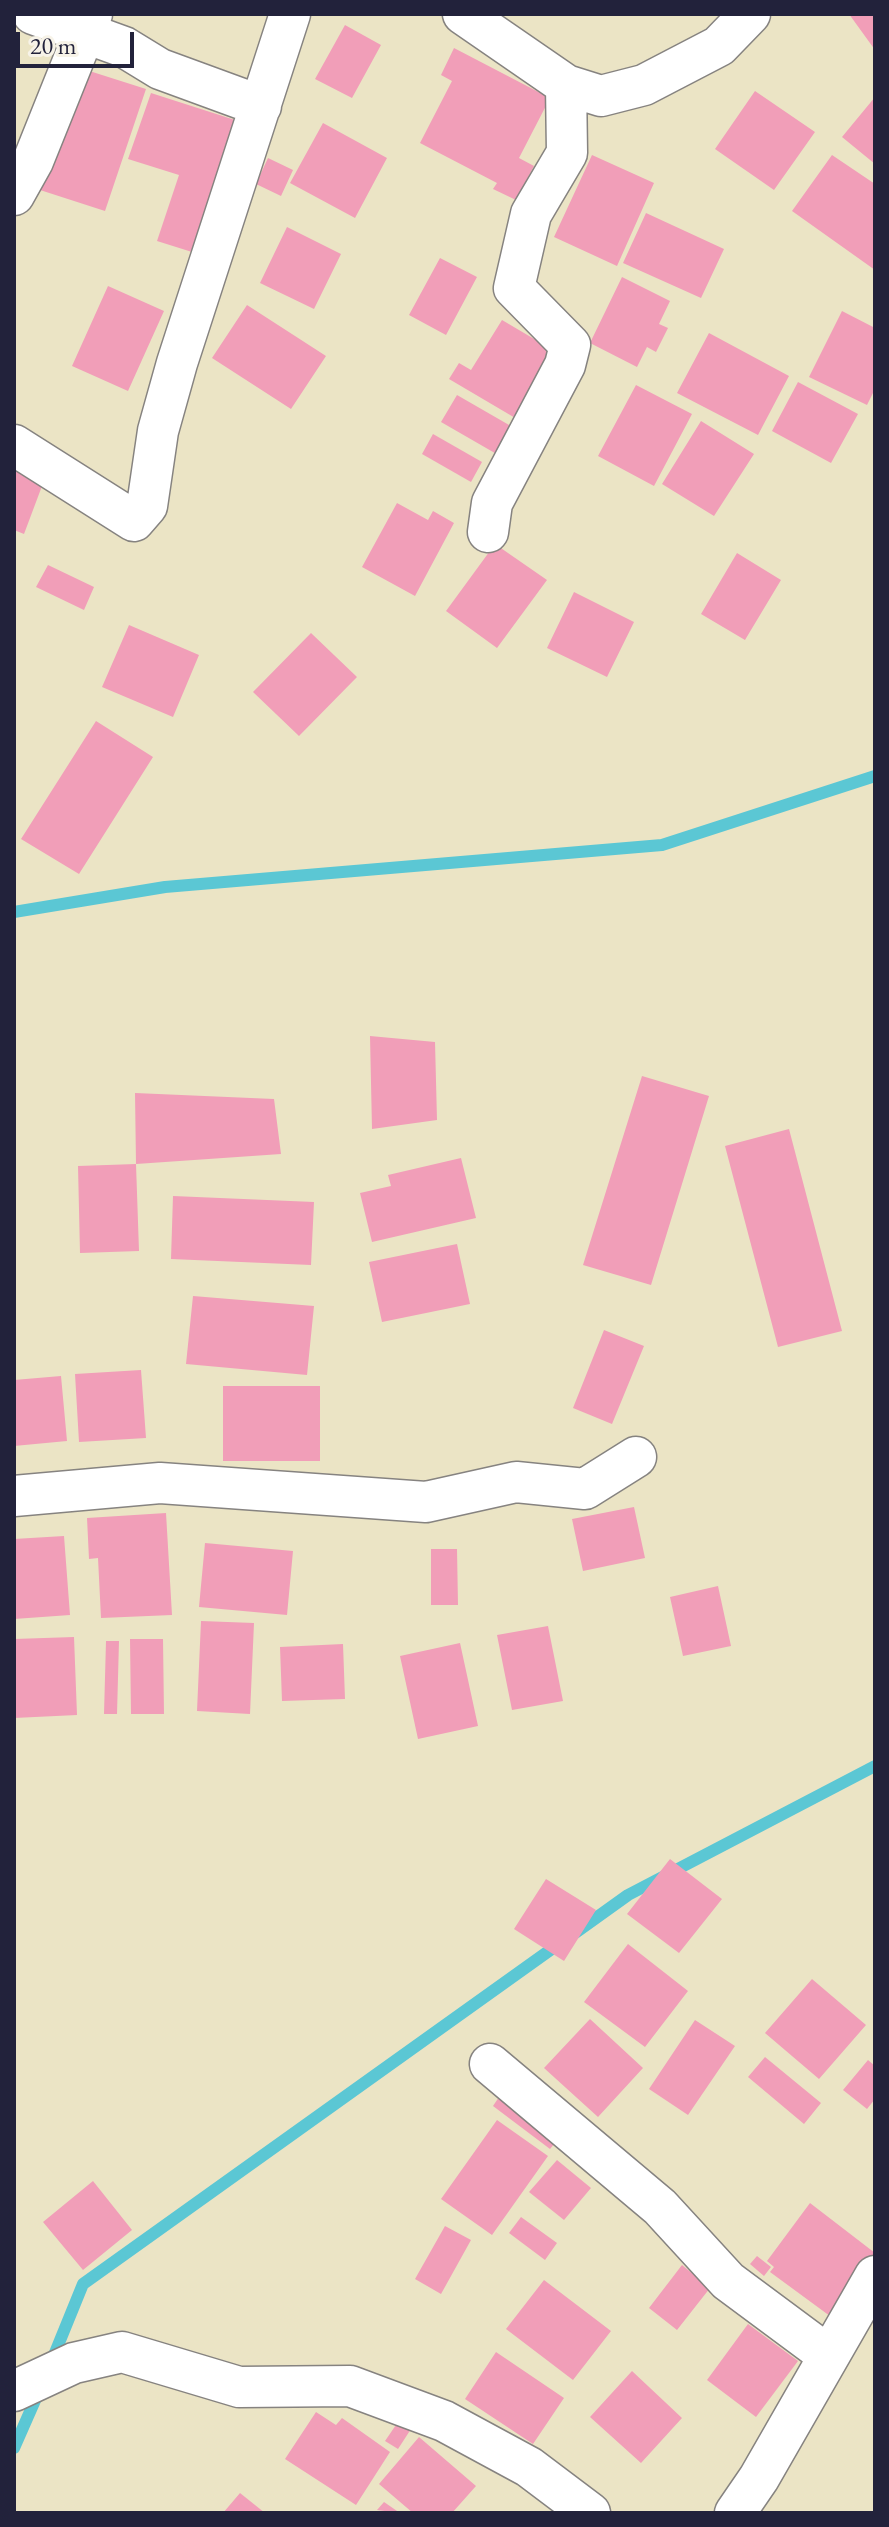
<!DOCTYPE html>
<html>
<head>
<meta charset="utf-8">
<style>
	body { margin:0 }
	#map { position:relative; width:889px; height:2527px; overflow:hidden; background:#ebe4c5; font-family:"EB Garamond",serif }
	canvas { display:block }
	.frame { position:absolute; inset:0; border:16px solid #22223b; pointer-events:none }
	.scale { position:absolute; left:16px; top:32px; width:118px; height:36px; box-sizing:border-box; border:4px solid #22223b; border-top:0; padding-left:10px; font-size:24px; line-height:28px; white-space:nowrap; color:#22223b; -webkit-text-stroke:6px #f7f3e8; paint-order:stroke }
</style>
</head>
<body>
<div id="map">
<canvas width="889" height="2527"></canvas>
<div class="frame"></div>
<div class="scale">20 m</div>
</div>
<script>
const g = document.querySelector('canvas').getContext('2d');
g.lineJoin = 'round';
function poly(rows) {
  const path = new Path2D();
  for (const r of rows) {
    path.moveTo(r[0], r[1]);
    for (let i = 2; i < r.length; i += 2) path.lineTo(r[i], r[i + 1]);
  }
  return path;
}
function trace(path, color, width, dash) {
  g.strokeStyle = color;
  g.lineWidth = width;
  g.lineCap = dash ? 'butt' : 'round';
  g.setLineDash(dash || []);
  g.stroke(path);
}
function fill(path, color) {
  g.fillStyle = color;
  g.fill(path, 'evenodd');
}
const stream = poly([
	[14,912,165,887,662,845,875,776],
	[575,1933,628,1895,875,1766],
	[50,2365,83,2284,560,1943],
	[14,2448,40,2389]
]);
const building = poly([
	[849,14,875,14,875,50],
	[345,25,381,45,352,98,315,79],
	[454,48,550,98,519,158,534,166,516,200,493,189,497,183,420,143,452,81,441,75],
	[80,68,146,89,105,211,40,190],
	[755,91,815,132,774,190,715,149],
	[151,93,235,120,192,252,157,241,179,175,128,159],
	[875,97,875,164,842,137],
	[323,123,387,158,355,218,290,183],
	[592,155,654,183,617,266,554,237],
	[832,155,875,184,875,270,792,211],
	[268,158,293,170,281,196,256,184],
	[646,213,724,249,701,298,623,263],
	[287,227,341,254,314,309,260,283],
	[440,258,477,277,446,335,409,315],
	[622,277,670,301,659,324,668,328,656,352,647,347,637,367,590,343],
	[108,286,164,311,128,391,72,366],
	[247,305,326,356,291,409,212,358],
	[842,311,875,328,875,389,867,405,809,377],
	[502,320,563,356,522,422,449,379,459,363,471,370],
	[709,333,789,376,758,435,677,393],
	[798,382,858,414,831,463,772,431],
	[636,385,692,414,654,486,598,456],
	[457,395,516,429,500,456,441,422],
	[701,421,754,454,714,516,662,484],
	[433,434,482,462,471,482,422,454],
	[14,467,45,478,24,534,14,530],
	[397,503,428,520,433,511,454,523,415,596,362,567],
	[495,544,547,580,497,648,446,611],
	[737,553,781,580,745,640,701,614],
	[48,565,94,587,84,610,36,587],
	[574,592,634,622,607,677,547,648],
	[129,625,199,655,173,717,102,687],
	[311,633,357,677,299,736,253,692],
	[96,721,153,757,79,874,21,839],
	[370,1036,435,1042,437,1120,372,1129],
	[642,1076,709,1096,651,1285,583,1265],
	[135,1093,274,1099,281,1154,136,1164,139,1251,80,1253,78,1166,136,1164],
	[789,1129,842,1331,778,1347,725,1146],
	[461,1158,476,1218,372,1242,360,1193,391,1186,388,1175],
	[173,1196,314,1202,311,1265,171,1259],
	[457,1244,470,1304,382,1322,369,1262],
	[193,1296,314,1306,307,1375,186,1364],
	[604,1330,644,1346,612,1424,573,1408],
	[141,1370,146,1438,79,1442,75,1374],
	[61,1376,67,1441,14,1446,14,1380],
	[223,1386,320,1386,320,1461,223,1461],
	[634,1507,645,1558,583,1571,572,1519],
	[166,1513,172,1615,101,1618,98,1558,89,1559,87,1518],
	[64,1536,70,1615,14,1619,14,1539],
	[205,1543,293,1551,287,1615,199,1607],
	[431,1549,457,1549,458,1605,431,1605],
	[718,1586,731,1646,683,1656,670,1597],
	[201,1621,254,1623,250,1714,197,1711],
	[548,1626,563,1701,512,1710,497,1635],
	[74,1637,77,1715,14,1718,14,1639],
	[130,1639,163,1639,164,1714,131,1714],
	[106,1641,119,1641,117,1714,104,1714],
	[460,1643,478,1726,418,1739,400,1656],
	[343,1644,345,1699,282,1701,280,1647],
	[670,1859,722,1899,679,1953,627,1914],
	[546,1879,596,1910,564,1961,514,1929],
	[628,1944,688,1991,645,2047,584,2002],
	[812,1979,866,2025,819,2079,765,2033],
	[590,2019,643,2068,598,2117,544,2068],
	[695,2020,735,2046,688,2115,649,2089],
	[765,2057,821,2103,804,2124,748,2077],
	[868,2060,875,2066,875,2099,867,2109,843,2090],
	[501,2094,559,2138,550,2149,493,2106],
	[497,2120,548,2156,492,2235,441,2199],
	[557,2160,591,2188,564,2220,529,2192],
	[93,2181,132,2230,83,2270,43,2222],
	[810,2203,875,2253,875,2264,834,2319,770,2272,774,2267,767,2261],
	[521,2217,557,2243,545,2260,509,2233],
	[445,2226,471,2240,441,2294,415,2279],
	[757,2256,771,2267,764,2276,750,2264],
	[682,2265,710,2288,677,2330,649,2308],
	[544,2280,611,2331,573,2380,506,2329],
	[748,2324,798,2361,756,2417,707,2380],
	[496,2352,564,2398,533,2444,465,2399],
	[632,2371,682,2418,641,2463,590,2417],
	[316,2412,336,2425,342,2418,390,2452,356,2505,285,2459],
	[398,2422,411,2429,398,2449,385,2441],
	[419,2437,476,2486,452,2513,413,2513,379,2484],
	[240,2493,265,2513,223,2513],
	[384,2502,400,2513,377,2510]
]);
const street = poly([
	[33,14,124,47,160,69,261,106],
	[463,14,566,85,601,96,644,85,719,46,750,14],
	[14,195,33,161,92,14],
	[14,445,134,521,147,506,158,431,177,363,290,14],
	[488,532,492,503,565,365,570,345,514,288,531,214,567,153,566,85],
	[14,1496,160,1483,426,1502,516,1482,585,1489,636,1457],
	[490,2064,660,2207,728,2281,829,2356],
	[14,2391,74,2363,122,2352,239,2387,350,2386,444,2421,529,2467,590,2513],
	[735,2513,759,2478,875,2276]
]);
trace(stream, '#5bc7d4', 12);
fill(building, '#f19eb8');
trace(street, '#868380', 43);
trace(street, '#fff', 40);
</script>
</body>
</html>
